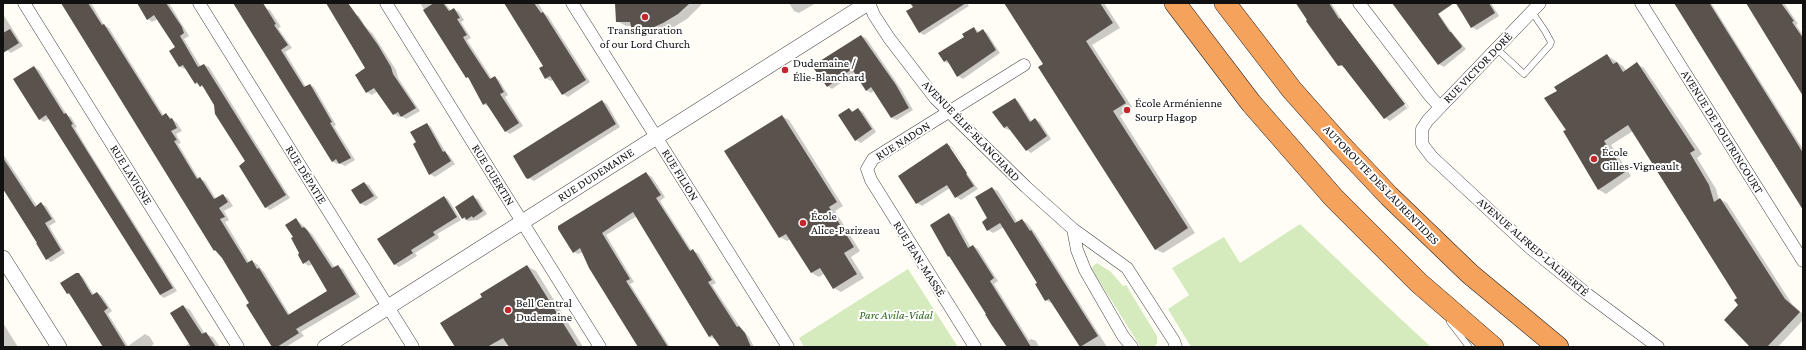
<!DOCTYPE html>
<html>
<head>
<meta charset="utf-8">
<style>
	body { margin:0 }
	#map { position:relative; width:1806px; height:350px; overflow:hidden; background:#fffdf5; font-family:"Crimson Pro",serif }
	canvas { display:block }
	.frame { position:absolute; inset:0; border:4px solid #111; pointer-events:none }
</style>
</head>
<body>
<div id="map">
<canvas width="1806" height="350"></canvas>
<div class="frame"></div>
</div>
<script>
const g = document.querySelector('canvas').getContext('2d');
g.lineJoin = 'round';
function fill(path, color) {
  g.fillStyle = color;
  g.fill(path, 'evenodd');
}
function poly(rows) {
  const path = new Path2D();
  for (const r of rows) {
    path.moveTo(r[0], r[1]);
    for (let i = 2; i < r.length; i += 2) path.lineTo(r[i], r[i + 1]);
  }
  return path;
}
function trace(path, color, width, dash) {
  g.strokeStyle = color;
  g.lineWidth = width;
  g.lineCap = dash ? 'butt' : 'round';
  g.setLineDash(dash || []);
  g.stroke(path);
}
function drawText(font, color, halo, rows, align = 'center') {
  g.font = font + ' "Crimson Pro",serif';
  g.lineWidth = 4;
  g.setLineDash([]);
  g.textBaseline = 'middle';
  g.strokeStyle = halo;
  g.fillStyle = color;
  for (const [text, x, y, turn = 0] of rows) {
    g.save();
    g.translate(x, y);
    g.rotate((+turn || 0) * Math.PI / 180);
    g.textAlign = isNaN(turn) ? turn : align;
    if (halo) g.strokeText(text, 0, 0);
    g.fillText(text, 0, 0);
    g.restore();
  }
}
const green = poly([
	[1300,224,1376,296,1431,347,1191,347,1168,309,1189,295,1172,268,1224,237,1240,263],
	[1097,263,1111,272,1123,286,1126,285,1157,336,1157,343,1154,347,1140,346,1091,268],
	[908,269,958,347,804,347,799,338]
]);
const shadow = poly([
	[61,3,91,3,104,25,109,28,164,116,166,114,177,123,182,131,176,134,181,143,178,144,199,179,205,181,216,199,223,195,228,198,233,206,224,211,229,220,225,222,249,262,252,261,257,264,264,272,290,315,329,291,312,264,309,266,304,263,294,237,296,219,312,234,335,268,338,266,343,269,360,297,301,332,304,336,286,347,273,347,250,303,223,257,215,250,124,101],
	[138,3,169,3,186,31,189,36,184,39,201,67,204,65,209,67,290,198,270,210,265,207,247,162,205,88,195,83,186,68,185,69,180,67,170,51,176,48,158,19,152,22,148,19],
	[234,3,253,3,270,10,281,27,278,28,292,48,285,52,306,87,310,85,314,87,336,125,334,126,355,160,345,166,339,163,337,164,332,161],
	[326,3,348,3,354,14,359,16,365,26,373,34,396,70,398,78,420,111,406,119,401,116,399,117,394,114,378,91,372,95,367,92,356,75,367,69],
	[420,3,445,3,451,11,454,9,459,12,464,20,461,22,471,38,467,40,492,79,495,77,499,80,508,95,505,97,523,126,510,134,505,131,489,107,484,104,470,79,467,77],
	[505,3,538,3,544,13,548,16,590,82,568,97,563,94,554,79,551,81,546,78,540,69,545,66],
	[616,3,703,3,687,19,672,28,642,36,633,31,632,26,626,26,617,21],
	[789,3,816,3,799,13,794,11],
	[920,3,967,3,969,6,924,35,919,32],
	[1005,3,1104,3,1120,28,1092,45,1132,107,1120,116,1195,233,1163,253,1155,249,1044,64],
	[1295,3,1331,3,1342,20,1340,20,1407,108,1408,107,1344,21,1409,107,1390,121,1385,118,1345,68,1339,65],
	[1393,3,1431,3,1453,34,1466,49,1444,67,1439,64],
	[1455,3,1491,3,1499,16,1477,30,1472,27],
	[1675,3,1711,3,1803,149,1803,208],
	[1747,3,1784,3,1798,24,1796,25,1803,35,1803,94],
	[3,14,23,46,11,53,7,50,3,44],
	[974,28,979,32,983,31,987,33,1000,53,963,79,958,76,950,64,945,62],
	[861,36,866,38,901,89,913,110,897,120,892,118,874,91,871,93,866,90,856,72,832,89,828,86],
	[1607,55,1624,67,1626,71,1637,64,1644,68,1702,154,1697,158,1716,189,1719,200,1720,199,1727,203,1792,304,1803,314,1803,320,1778,347,1752,347,1738,298,1633,131,1611,145,1631,176,1606,194,1599,190,1565,132,1567,130,1558,91],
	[34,67,39,70,67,115,71,117,77,127,75,128,88,150,177,291,164,298,160,295,50,118,44,122,39,119],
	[1015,99,1019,102,1032,122,1035,119,1040,122,1051,139,1031,153,1027,150,1011,129,1009,130,1004,128],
	[602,101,607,104,620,127,534,181,529,178,514,156],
	[849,109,854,112,858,109,863,112,876,132,861,143,856,140],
	[782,116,789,120,843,206,835,211,860,251,851,257,864,278,841,292,834,288,825,273,819,277,812,273,791,239,787,241,780,237],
	[427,124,431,127,446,153,449,155,455,164,435,177,430,174,418,142],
	[947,144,952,147,971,176,951,147,948,147,978,189,961,200,956,197,950,188,922,206,917,203],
	[3,154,37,206,41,204,46,206,56,222,49,226,65,253,51,262,47,259,39,243,3,186],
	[647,174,652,177,665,197,660,201,692,251,698,253,716,283,712,285,740,327,749,337,754,347,721,347,715,339,709,337,637,216,606,235,634,282,630,284,670,347,639,347,583,252,578,254,574,252],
	[364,183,369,185,378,198,366,206,361,204,352,191],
	[992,188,998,191,1018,223,1022,220,1027,223,1036,234,1107,347,1081,347,1053,302,1051,303,1046,300,1039,283,1004,227,993,233,988,230],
	[444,197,448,199,461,220,437,234,439,238,415,253,417,256,399,267,394,264],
	[473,197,478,199,487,214,478,220,468,221,463,218],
	[949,214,954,217,971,248,973,246,978,249,998,281,994,284,1029,340,1031,339,1036,341,1039,347,1007,347,952,258,949,256],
	[527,266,536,271,583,347,510,347,508,345,504,347,456,347,483,298],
	[78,274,83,277,94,295,97,293,102,296,112,311,108,314,128,346,145,334,150,337,154,344,150,347,103,347,71,296,67,293],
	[183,306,190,310,205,334,213,337,220,347,184,347,190,343],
	[3,323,18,347,3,347]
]);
const building = poly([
	[61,3,88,3,102,25,104,24,162,116,166,113,170,119,172,118,177,128,171,131,177,140,174,141,197,179,200,177,214,199,223,194,228,202,219,208,225,217,220,219,247,263,252,260,257,269,259,268,288,315,327,291,309,260,303,264,298,255,299,253,291,238,293,237,285,225,296,218,302,228,304,227,307,230,332,268,338,265,356,294,296,329,299,333,277,347,272,347,246,305,249,303,222,258,215,250,214,251],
	[137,3,166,3,182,27,184,33,180,36,198,67,204,64,286,195,265,208,239,166,245,161,215,114,214,105,202,85,200,87,197,82,195,84,183,65,179,67,169,51,175,47,154,15,147,20],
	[233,3,263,3,276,24,274,25,288,45,281,50,304,87,310,84,332,122,330,123,351,158,339,164,336,159,332,162],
	[326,3,348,3,378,45,391,67,393,74,416,108,401,117,398,112,393,115,374,88,366,93,355,75,365,68],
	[434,3,443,3,449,11,454,8,460,18,457,19,467,35,463,37,467,44,490,79,495,76,504,92,500,94,519,123,505,132,486,103,483,105,468,77,466,78,423,10],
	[504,3,534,3,541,13,543,12,586,80,562,95,550,76,545,79,539,68,543,66],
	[615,3,690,3,678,14,663,23,652,28,632,31,630,22,616,22],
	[910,3,966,3,919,33,906,11,913,7],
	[1004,3,1100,3,1113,23,1086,41,1126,103,1113,111,1188,228,1155,250,1038,67,1043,64],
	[1296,3,1329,3,1339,19,1340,18,1405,104,1384,119,1342,65,1338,66,1306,21,1307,20],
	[1392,3,1454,3,1438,14,1450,32,1451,32,1462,46,1461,48,1438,65],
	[1456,3,1489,3,1495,13,1471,28],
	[1674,3,1710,4,1792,135,1803,153,1803,210],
	[1746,3,1781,3,1794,21,1792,22,1803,38,1803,96],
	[974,27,977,33,983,29,996,50,957,77,947,60,944,62,938,53,964,37,962,34],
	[10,29,19,43,3,53,3,33],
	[861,35,896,85,909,108,891,118,871,87,866,91,852,69,827,87,812,66],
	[1607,54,1613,64,1617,62,1623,72,1637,62,1695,150,1690,153,1709,185,1714,202,1720,198,1785,299,1800,312,1767,347,1750,347,1724,320,1738,305,1734,300,1737,298,1628,125,1604,141,1625,172,1598,190,1563,131,1566,130,1544,98,1557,91,1554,87],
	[34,66,64,114,66,113,73,124,71,125,84,146,173,288,160,295,46,115,39,120,13,79],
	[1015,98,1030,122,1035,118,1047,136,1026,151,1007,126,1004,128,992,112],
	[602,100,616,124,528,179,526,178,513,156],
	[849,108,852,112,858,108,872,129,855,141,838,115],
	[782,115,837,202,829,207,854,247,844,253,857,274,833,289,820,268,811,273,786,234,779,238,724,151],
	[427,123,443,152,445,151,451,161,429,175,413,144,416,142,410,132],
	[947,143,967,173,966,174,974,186,955,198,947,185,916,204,898,176],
	[3,158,35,207,41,202,52,219,45,223,61,250,46,260,36,243,37,243,3,189],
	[646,172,661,195,656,198,690,251,693,249,712,280,708,282,737,327,739,326,745,333,751,347,720,347,712,335,709,337,633,212,602,233,630,279,626,281,668,347,638,347,589,268,580,248,573,253,558,229,558,226],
	[364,182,374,196,360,204,351,190],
	[992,187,1015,223,1022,219,1030,231,1031,230,1098,336,1080,347,1049,299,1045,301,1035,284,1037,283,1000,223,987,231,982,222,987,218,975,197],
	[473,195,483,211,473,218,472,216,466,220,465,217,462,219,455,207],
	[444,196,457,217,433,232,435,235,411,250,413,253,394,265,377,239],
	[949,213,968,248,973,245,994,278,990,281,1031,347,1007,347,991,324,985,314,986,314,949,256,948,257,930,225],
	[527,265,578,347,509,347,503,338,487,347,455,347,440,323,482,297,480,294],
	[76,273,79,273,92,295,97,292,108,308,104,311,126,347,103,347,69,293,67,294,60,283],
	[183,305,202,334,206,332,216,347,191,347,170,313]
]);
const service = poly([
	[1497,49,1524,74,1550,45,1551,42,1545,31,1532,12],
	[1450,322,1469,347]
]);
const minor = poly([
	[24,3,238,347],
	[199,3,413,347],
	[386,3,600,347],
	[572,3,788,347],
	[869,3,874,15,889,38,935,98,1026,187,1073,229,1127,268,1174,341,1176,347],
	[1359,3,1430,96,1440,107],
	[1540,3,1428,120,1422,129,1422,144,1432,157,1529,247,1587,294,1658,347],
	[1641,3,1803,261],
	[1073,229,1077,250,1085,270,1123,336,1132,347],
	[975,347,871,180,867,169,873,159,1024,65]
]);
const tertiary = poly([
	[3,258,59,347],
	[325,347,868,3]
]);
const motorway = poly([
	[1175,3,1251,103,1333,197,1419,283,1493,347],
	[1225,3,1292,90,1339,143,1389,196,1470,274,1558,347]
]);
const markers = [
	[645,17,4,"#c4262e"],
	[785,70,4,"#c4262e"],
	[1127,110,4,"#c4262e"],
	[1594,159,4,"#c4262e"],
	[803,223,4,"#c4262e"],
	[508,310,4,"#c4262e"]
];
const poiNames = [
	["Transfiguration",645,30,"center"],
	["of our Lord Church",645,44,"center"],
	["Dudemaine /",793,63],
	["Élie-Blanchard",793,77],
	["École Arménienne",1135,103],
	["Sourp Hagop",1135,117],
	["École",1602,152],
	["Gilles-Vigneault",1602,166],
	["École",811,216],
	["Alice-Parizeau",811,230],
	["Bell Central",516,303],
	["Dudemaine",516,317]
];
const streetNames = [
	["RUE VICTOR DORÉ",1478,68,-46],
	["AVENUE ÉLIE-BLANCHARD",971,131,46],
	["AVENUE DE POUTRINCOURT",1722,132,58],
	["RUE NADON",903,141,-32],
	["RUE LAVIGNE",131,175,58],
	["RUE DÉPATIE",306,175,58],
	["RUE GUERTIN",493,175,58],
	["RUE DUDEMAINE",596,175,-33],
	["RUE FILION",680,175,58],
	["AUTOROUTE DES LAURENTIDES",1381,185,46],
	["AVENUE ALFRED-LALIBERTÉ",1533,247,41],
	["RUE JEAN-MASSÉ",919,259,58]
];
const parkNames = [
	["Parc Avila-Vidal",896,315]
];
fill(green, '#d5ebbd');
fill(shadow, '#0003');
fill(building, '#5a524d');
trace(service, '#444', 7);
trace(minor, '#444', 13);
trace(tertiary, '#444', 16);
trace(motorway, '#222', 22);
trace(service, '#fff', 6);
trace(minor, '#fff', 12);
trace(tertiary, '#fff', 15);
trace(motorway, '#f5a25d', 21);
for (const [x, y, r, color] of markers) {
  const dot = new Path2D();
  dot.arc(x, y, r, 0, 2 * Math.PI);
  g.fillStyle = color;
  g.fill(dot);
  trace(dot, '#fff', 1.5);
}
drawText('12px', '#111', '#fff', poiNames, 'left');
drawText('12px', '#111', '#fff', streetNames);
drawText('italic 12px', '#2f6b1f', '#fff', parkNames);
</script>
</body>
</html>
